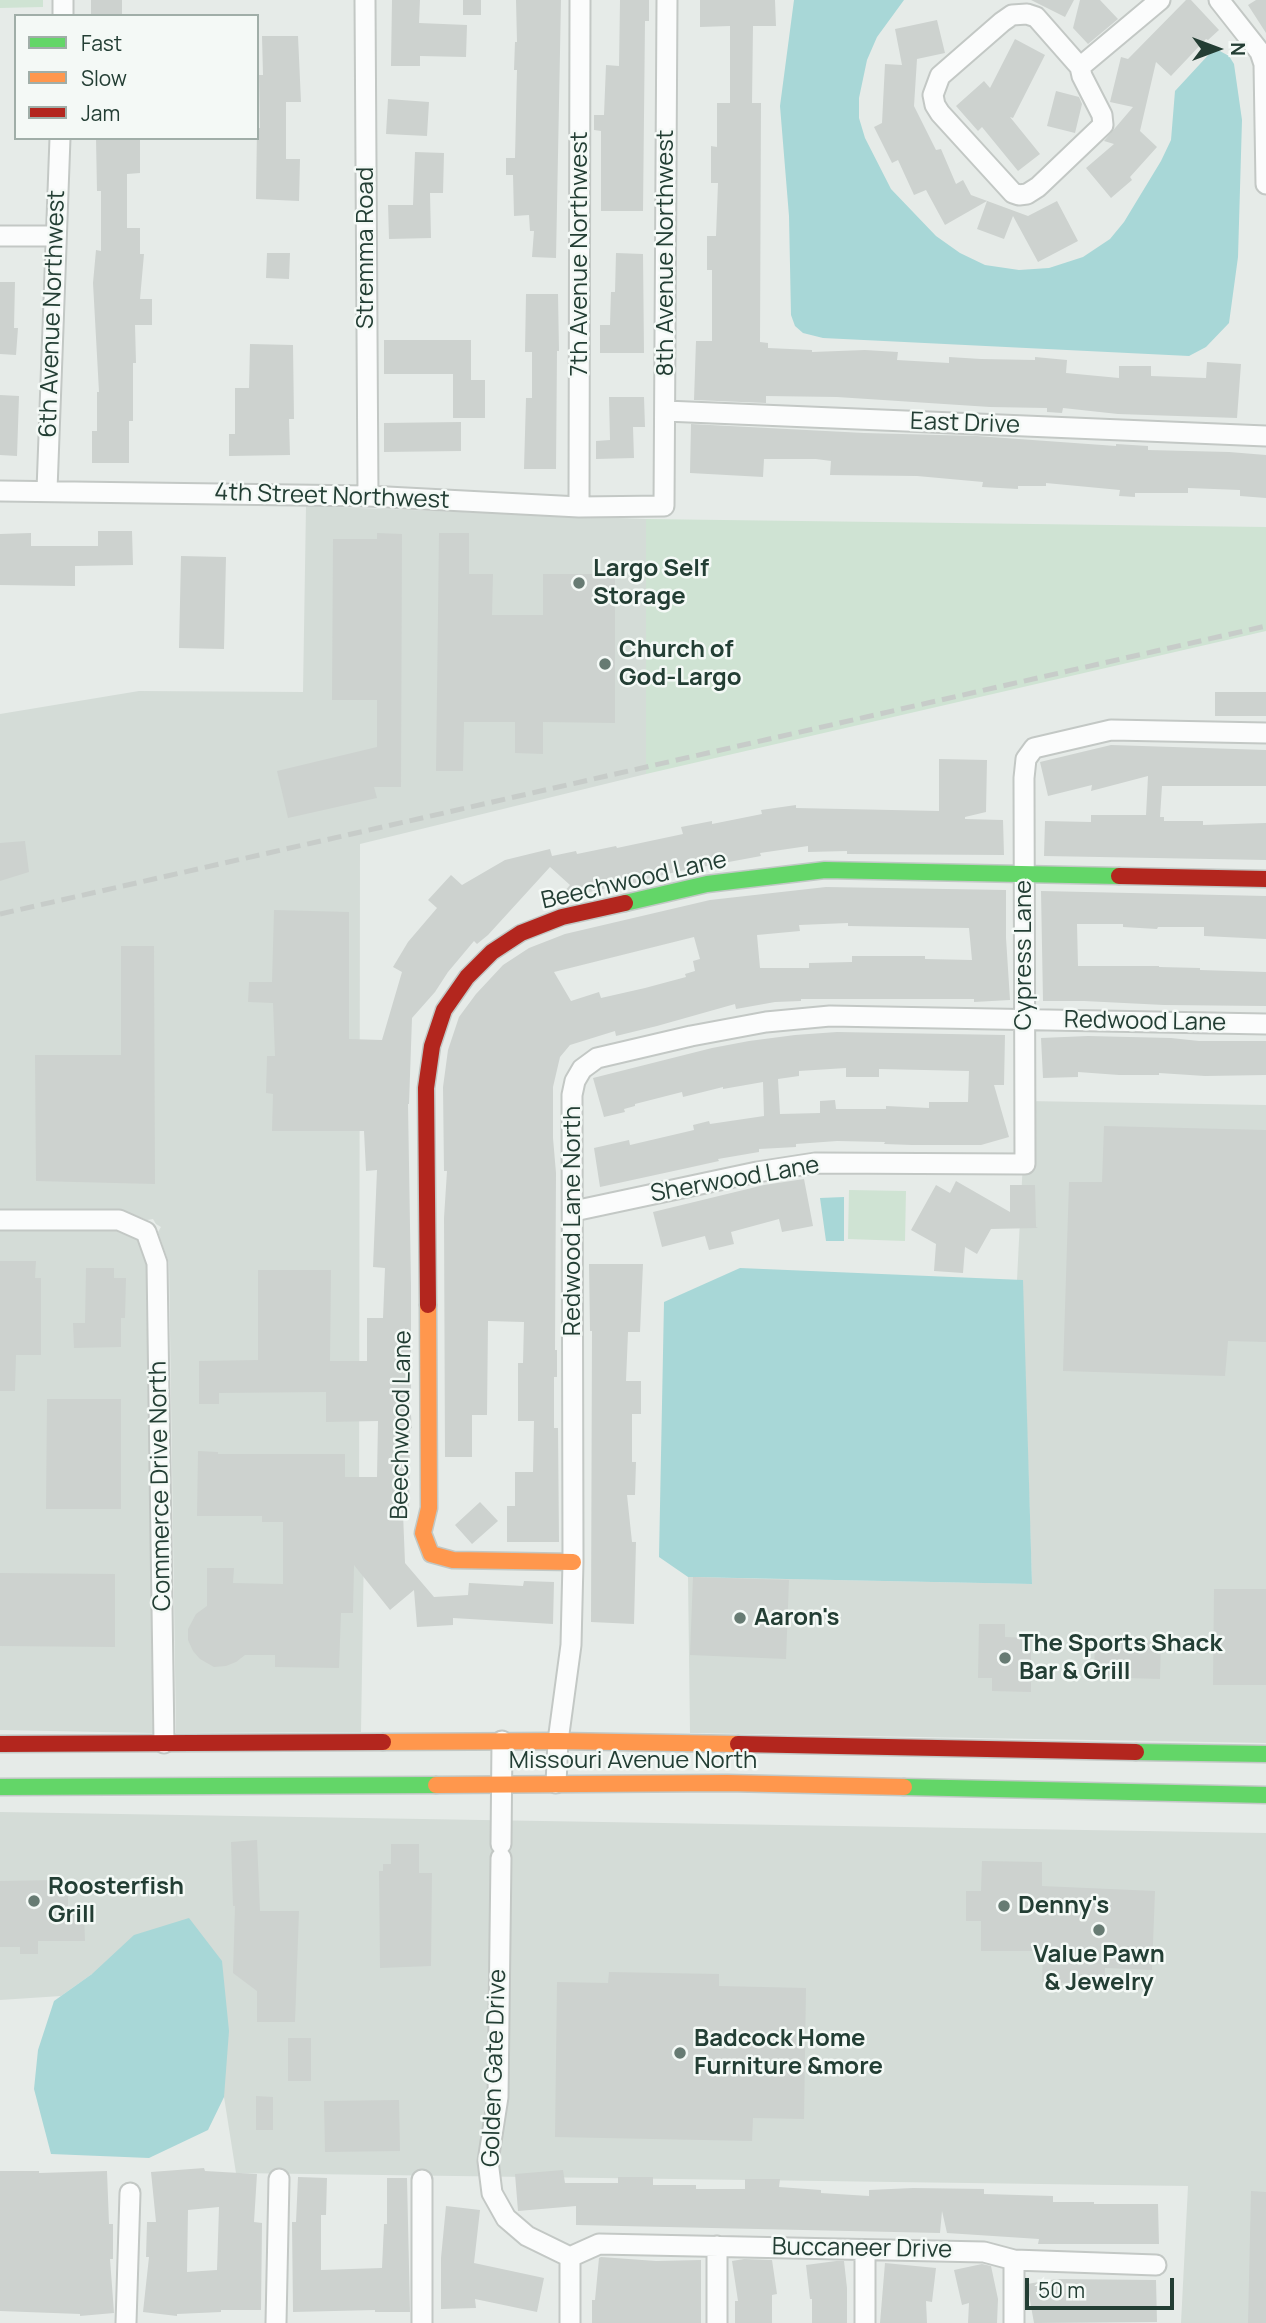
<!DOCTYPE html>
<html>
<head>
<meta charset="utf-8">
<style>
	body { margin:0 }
	#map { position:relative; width:1266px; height:2323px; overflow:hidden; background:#e6ebe8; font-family:Manrope,sans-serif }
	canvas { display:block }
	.legend { position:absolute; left:14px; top:14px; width:245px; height:126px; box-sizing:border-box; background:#f4f9f6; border:2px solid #a0aea8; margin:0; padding:9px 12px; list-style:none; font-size:21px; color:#233e34 }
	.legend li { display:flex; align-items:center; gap:14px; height:35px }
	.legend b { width:35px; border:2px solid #a0aea8 }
	.north { position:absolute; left:1182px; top:14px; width:70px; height:70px; -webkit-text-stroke:5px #f4f9f6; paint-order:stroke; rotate:90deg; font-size:19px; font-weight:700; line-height:28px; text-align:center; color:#233e34 }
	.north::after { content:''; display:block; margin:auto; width:24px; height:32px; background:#233e34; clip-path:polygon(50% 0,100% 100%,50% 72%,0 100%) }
	.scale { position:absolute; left:1025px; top:2278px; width:149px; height:32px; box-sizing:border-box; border:4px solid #233e34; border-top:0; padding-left:9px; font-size:21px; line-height:24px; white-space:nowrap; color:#233e34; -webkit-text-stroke:5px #f4f9f6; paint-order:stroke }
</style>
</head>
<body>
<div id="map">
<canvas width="1266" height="2323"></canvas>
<ul class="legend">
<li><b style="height:9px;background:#63d668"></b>Fast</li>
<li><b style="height:9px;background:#ff974d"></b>Slow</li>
<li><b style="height:9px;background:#b3261e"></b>Jam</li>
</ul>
<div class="north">N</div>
<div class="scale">50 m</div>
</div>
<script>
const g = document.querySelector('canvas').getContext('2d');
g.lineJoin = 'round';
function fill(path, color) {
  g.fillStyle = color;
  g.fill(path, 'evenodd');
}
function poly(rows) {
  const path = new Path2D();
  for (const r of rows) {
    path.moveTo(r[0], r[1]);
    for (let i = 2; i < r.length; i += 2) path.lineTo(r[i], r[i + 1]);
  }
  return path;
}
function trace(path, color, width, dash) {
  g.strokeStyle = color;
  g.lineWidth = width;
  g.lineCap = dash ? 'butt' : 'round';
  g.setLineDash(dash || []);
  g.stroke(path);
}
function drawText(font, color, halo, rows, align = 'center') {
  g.font = font + ' Manrope,sans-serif';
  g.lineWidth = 5;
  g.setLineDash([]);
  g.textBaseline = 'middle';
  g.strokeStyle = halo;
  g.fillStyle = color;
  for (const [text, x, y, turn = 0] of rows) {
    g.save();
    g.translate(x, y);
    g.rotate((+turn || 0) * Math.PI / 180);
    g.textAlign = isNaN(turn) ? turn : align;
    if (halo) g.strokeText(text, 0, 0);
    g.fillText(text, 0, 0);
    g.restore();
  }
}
const built = poly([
	[306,506,646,519,646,774,360,844,359,1545,364,1545,361,1732,176,1733,169,1263,158,1232,161,1227,156,1224,153,1219,147,1220,119,1209,0,1210,0,714,139,691,303,692],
	[1026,1101,1266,1105,1266,1743,690,1733,688,1577,1032,1584,1022,1280,1017,1280],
	[0,1230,116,1230,137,1239,146,1264,153,1733,0,1730],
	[0,1812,1266,1833,1266,2323,1181,2323,1188,2186,236,2173,224,2097,92,1974,61,1996,0,2000]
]);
const green = poly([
	[0,0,43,0,43,7,0,8],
	[646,519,1266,527,1266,631,646,774],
	[849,1190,906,1191,905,1241,848,1239]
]);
const water = poly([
	[794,0,904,0,877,37,867,60,859,98,859,118,865,138,891,189,936,236,960,253,985,265,1019,270,1049,268,1083,257,1110,239,1124,222,1161,161,1171,140,1175,91,1212,51,1218,50,1229,56,1234,64,1242,120,1238,257,1229,323,1206,347,1189,356,823,338,803,333,795,326,791,315,789,216,780,106],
	[844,1197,844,1241,826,1241,820,1198],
	[740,1268,1023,1280,1032,1584,688,1577,659,1557,664,1302],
	[189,1918,222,1961,229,2031,224,2097,208,2130,149,2158,51,2154,34,2089,38,2050,54,2001,92,1974,134,1935]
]);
const building = poly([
	[91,0,122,0,122,16,91,16],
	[392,0,420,0,419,23,467,25,466,57,420,56,420,66,391,66],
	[463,0,481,0,481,15,463,15],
	[516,0,561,0,556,258,532,257,534,231,530,231,529,215,514,216,513,175,506,175,506,158,515,158,517,70,514,70,515,42,517,42],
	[620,0,649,0,649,21,645,21,643,211,601,211,601,131,594,130,594,115,604,115,606,65,619,66],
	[700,0,775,0,776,26,753,26,752,103,761,103,760,342,768,343,768,348,812,350,812,352,865,350,898,352,897,360,949,363,949,357,981,359,1035,360,1035,357,1067,360,1066,373,1119,378,1119,366,1151,366,1151,376,1206,378,1207,362,1241,364,1237,418,1118,414,1063,408,1062,413,1047,412,1047,408,990,407,837,397,766,396,766,403,694,400,696,341,712,341,712,270,707,270,707,236,716,236,718,183,711,183,711,146,717,147,717,103,730,103,730,26,700,27],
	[1031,0,1074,0,1065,17],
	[1080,0,1100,0,1118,19,1088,44,1073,28],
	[1186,0,1191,0,1219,30,1208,40,1206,39,1171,76,1156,62,1140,131,1157,147,1130,177,1132,180,1111,198,1086,168,1114,144,1104,141,1133,107,1110,102,1121,57,1128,59],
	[1256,0,1266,0,1266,33,1248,5],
	[937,20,945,53,917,59,914,106,936,150,941,149,956,184,963,180,971,195,1028,216,1057,201,1078,241,1038,262,1013,216,1004,239,977,229,987,201,945,225,926,190,914,195,898,160,892,163,874,127,882,123,885,64,902,65,895,29],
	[262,36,298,36,301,102,286,102,286,159,300,159,299,201,256,199,257,128,260,128,259,75,263,75],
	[1015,39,1045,55,1013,118,1010,117,1040,154,1018,171,982,127,978,131,956,106,984,81,990,88],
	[1056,91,1079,97,1082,104,1075,133,1047,126],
	[388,99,429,102,427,136,386,134],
	[96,138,140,138,140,173,127,174,127,228,140,228,140,254,144,254,140,299,152,299,152,325,135,325,136,363,133,363,133,421,129,421,129,463,92,463,92,431,97,431,97,392,99,392,93,283,96,250,101,251,101,191,97,191],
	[415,152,444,153,443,193,430,193,431,238,389,239,388,205,413,205],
	[267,253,290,253,289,279,266,278],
	[616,253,643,254,644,353,600,353,600,325,610,325,611,292,615,292],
	[0,282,15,282,14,328,18,328,16,355,0,354],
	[526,294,558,294,559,351,557,351,556,469,524,469,526,398,532,398,532,352,525,352],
	[384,340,471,340,471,380,485,380,485,418,453,418,453,374,384,374],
	[250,344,293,345,294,419,289,419,290,455,229,456,229,434,235,434,235,388,249,388],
	[0,395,19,396,17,456,0,455],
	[609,397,644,397,645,427,633,427,634,458,596,459,596,441,610,440],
	[461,422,461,451,384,452,384,423],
	[691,424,864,433,977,436,1116,446,1116,444,1148,446,1148,450,1229,452,1266,455,1266,498,1240,496,1240,490,1188,488,1188,493,1135,493,1135,497,1119,496,1120,490,1046,483,1046,486,1018,486,1018,489,982,487,983,482,917,476,830,475,831,461,816,459,764,459,763,477,690,473],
	[98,531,132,531,133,565,75,566,75,586,0,585,0,534,31,533,31,546,98,546],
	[377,533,402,534,401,787,374,787,377,798,288,818,277,771,377,747,377,700,332,700,333,539,377,539],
	[439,533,469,533,469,574,493,574,492,615,543,615,543,574,615,574,615,723,543,722,543,754,515,753,515,722,464,722,463,771,436,771],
	[181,556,226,557,224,649,179,648],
	[1215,692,1266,692,1266,716,1215,716],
	[1111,745,1266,750,1266,786,1162,786,1160,817,1164,817,1164,821,1203,821,1203,825,1266,823,1266,860,1044,856,1045,821,1091,822,1091,815,1146,815,1148,776,1091,791,1092,785,1048,796,1040,762],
	[939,759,987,760,986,812,965,817,965,819,1003,820,1004,855,847,854,847,851,808,852,808,846,760,853,761,856,680,871,638,881,639,882,559,898,570,885,550,867,488,935,477,944,474,941,448,972,435,992,412,1018,409,1104,408,1104,411,1286,411,1390,409,1390,412,1428,410,1429,409,1513,403,1513,405,1563,434,1597,468,1595,469,1583,523,1586,524,1581,554,1582,553,1624,453,1618,453,1625,417,1627,414,1590,390,1610,354,1565,353,1613,341,1613,339,1668,275,1667,275,1655,245,1655,236,1662,226,1666,214,1667,200,1659,193,1651,188,1640,188,1629,196,1614,207,1606,207,1568,234,1568,233,1583,283,1584,283,1522,262,1522,262,1516,197,1516,198,1451,218,1452,218,1454,345,1454,345,1477,377,1477,378,1421,326,1422,326,1392,219,1393,219,1404,199,1404,199,1361,258,1360,258,1270,331,1270,330,1361,367,1361,367,1318,383,1318,385,1268,373,1267,377,1170,366,1171,364,1131,272,1131,273,1094,266,1093,267,1056,275,1056,273,1003,248,1002,249,982,272,982,274,910,349,912,349,1039,382,1040,402,972,393,967,408,942,437,908,428,900,451,875,462,885,505,860,550,849,552,856,576,851,577,854,616,846,617,848,683,834,681,827,712,821,712,824,762,814,761,810,796,805,796,808,939,811],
	[25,841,29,872,0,881,0,843],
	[826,887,1006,890,1006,938,1010,1000,974,1002,974,999,801,999,801,1001,775,1002,736,1009,735,1004,657,1026,616,1036,615,1031,570,1045,560,1057,553,1087,553,1138,556,1173,555,1350,557,1350,557,1377,554,1377,554,1428,558,1428,559,1542,507,1542,507,1506,515,1506,515,1472,533,1472,534,1421,518,1421,518,1363,523,1363,524,1322,488,1321,487,1415,472,1415,472,1457,445,1457,444,1218,447,1171,444,1171,443,1087,448,1050,459,1017,476,994,503,965,529,948,565,934,710,900],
	[848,923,848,926,969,928,972,960,925,959,925,956,852,956,852,962,809,963,809,968,760,968,757,935,800,931,799,925],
	[694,937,700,959,693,961,695,971,685,974,686,977,645,988,601,998,599,992,571,1001,554,972],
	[1041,891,1266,896,1266,939,1204,936,1204,927,1158,927,1157,929,1123,927,1123,924,1077,924,1078,966,1159,966,1159,967,1200,968,1200,970,1266,972,1266,1006,1164,1005,1084,1001,1043,1001],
	[121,946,154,946,155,1184,36,1181,35,1055,121,1055],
	[837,1032,1005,1035,1004,1085,994,1085,1009,1137,981,1145,912,1145,884,1144,885,1142,837,1141,796,1144,796,1147,759,1149,759,1152,718,1159,719,1161,692,1167,600,1187,594,1148,629,1140,630,1145,694,1130,693,1125,709,1121,710,1124,764,1116,763,1082,723,1089,723,1087,683,1097,682,1092,635,1104,635,1106,624,1109,625,1112,604,1117,593,1078,712,1048,749,1041,795,1035],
	[846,1068,846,1077,879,1077,879,1069,969,1071,968,1102,929,1102,929,1108,886,1106,886,1109,836,1109,835,1100,820,1101,820,1113,780,1114,778,1079,799,1076,799,1071],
	[1088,1036,1171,1038,1199,1041,1266,1041,1266,1075,1205,1076,1159,1073,1159,1075,1119,1075,1078,1072,1078,1077,1043,1078,1041,1038],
	[1104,1126,1266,1130,1266,1342,1228,1341,1225,1376,1063,1371,1069,1182,1102,1182],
	[804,1179,813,1226,782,1232,779,1219,731,1232,734,1244,709,1250,705,1236,662,1247,653,1212,764,1185],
	[956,1181,1010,1212,1010,1185,1035,1185,1036,1227,1038,1228,991,1229,977,1254,965,1247,963,1273,934,1271,936,1244,911,1230,936,1185,950,1193],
	[0,1261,36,1261,35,1278,41,1278,41,1355,16,1355,15,1391,0,1391],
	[589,1264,643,1264,640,1332,628,1332,626,1381,641,1381,641,1414,632,1414,632,1462,636,1462,635,1495,627,1495,632,1542,636,1542,634,1624,591,1622,592,1331,590,1331],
	[86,1268,114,1268,114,1278,126,1278,125,1318,121,1318,121,1347,74,1348,73,1323,85,1323],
	[47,1399,121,1399,121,1509,46,1509],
	[480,1502,498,1521,472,1544,455,1525],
	[0,1573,115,1574,115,1647,0,1646],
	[693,1577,789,1580,786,1659,690,1655],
	[1214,1589,1266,1589,1266,1685,1213,1685],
	[979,1624,1005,1624,1005,1637,1031,1638,1031,1692,992,1691,992,1678,978,1678],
	[1095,1639,1161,1641,1160,1679,1094,1677],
	[257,1840,260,1911,299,1911,295,2022,257,2022,257,1991,233,1973,235,1906,233,1906,231,1842],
	[391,1844,419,1844,419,1873,432,1873,431,1966,380,1968,379,1871,383,1871,383,1864,391,1864],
	[982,1861,1042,1862,1042,1886,1155,1891,1152,1970,1105,1968,1104,1984,1042,1982,1043,1951,981,1951,981,1921,966,1921,966,1891,981,1891],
	[60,1880,60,1888,68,1888,68,1914,84,1914,85,1941,38,1941,38,1954,20,1954,20,1947,0,1947,0,1881],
	[609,1972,719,1974,719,1986,806,1988,804,2119,753,2118,752,2141,555,2137,557,1982,608,1983],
	[288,2038,311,2038,311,2081,288,2081],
	[256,2096,273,2097,273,2130,256,2130],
	[399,2100,400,2151,325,2152,324,2101],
	[204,2168,205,2171,257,2174,254,2222,262,2223,261,2310,221,2310,221,2312,177,2314,177,2316,143,2312,149,2257,146,2257,147,2222,156,2222,151,2172],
	[219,2207,217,2270,187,2272,188,2210],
	[563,2170,565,2183,618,2183,618,2177,653,2177,653,2185,696,2185,696,2189,745,2189,745,2179,780,2179,779,2187,821,2190,821,2193,869,2196,869,2190,913,2188,984,2189,984,2194,1053,2196,1053,2202,1094,2202,1094,2204,1158,2204,1159,2244,1038,2244,1039,2239,947,2233,942,2211,940,2233,576,2225,576,2206,518,2211,515,2174],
	[0,2171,39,2171,39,2173,107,2171,109,2224,113,2224,113,2259,110,2259,114,2313,80,2316,80,2314,0,2311],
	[298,2177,327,2178,326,2215,321,2215,321,2270,382,2268,384,2224,387,2224,387,2178,407,2178,410,2312,375,2312,375,2310,293,2312,292,2222,296,2222],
	[1251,2191,1266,2192,1266,2323,1248,2323],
	[446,2206,480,2210,474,2263,544,2278,537,2312,475,2299,476,2308,441,2309,441,2258],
	[601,2257,656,2261,701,2260,701,2323,592,2323,592,2300,595,2300,599,2258],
	[744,2259,772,2260,777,2294,772,2295,772,2323,735,2323,735,2301,738,2301,732,2261],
	[836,2261,844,2261,847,2288,847,2323,812,2323,812,2299,810,2299,806,2265],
	[885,2263,936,2268,932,2302,926,2301,927,2323,880,2323],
	[982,2264,991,2266,998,2299,997,2323,968,2323,969,2303,962,2305,954,2270],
	[1057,2279,1156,2280,1157,2322,1034,2323,1027,2284]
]);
const street = poly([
	[365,0,368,496],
	[1219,0,1260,52,1264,64,1266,184],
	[1027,14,1036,17,1080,67,1082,76,1102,115,1103,125,1038,187,1027,194,1019,195,1013,193,940,113,935,105,933,95,940,76,1002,22,1012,15,1027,14],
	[63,16,63,0],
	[1080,67,1160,0],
	[0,236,55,236],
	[665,411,1266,436],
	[47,490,60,138],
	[0,491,368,496,579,507,664,506,667,0],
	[579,507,580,0],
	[574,1211,757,1172,815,1163,1025,1164,1024,778,1026,759,1034,748,1111,730,1266,733],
	[0,1220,119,1220,146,1232,157,1263,164,1743],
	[556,1783,558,1741,571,1645,573,1562,572,1095,575,1081,582,1069,597,1058,691,1036,766,1022,830,1016,1266,1024],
	[501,1844,502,1741],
	[501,1858,498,2097,488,2161,492,2193,506,2218,527,2236,570,2257],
	[865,2250,865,2323],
	[570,2257,599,2244,984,2252,1014,2260,1156,2265],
	[570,2257,570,2323],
	[1014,2260,1014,2323],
	[126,2323,130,2193],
	[276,2323,279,2179],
	[422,2323,422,2180],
	[717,2323,717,2246]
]);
const fast = poly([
	[625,903,707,884,825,870,1119,876],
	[1136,1752,1266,1754],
	[0,1787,436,1785],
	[904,1787,1266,1795]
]);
const slow = poly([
	[428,1305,429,1508,423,1533,431,1554,453,1560,573,1562],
	[383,1742,558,1741,738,1744],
	[436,1785,727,1783,904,1787]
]);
const jam = poly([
	[1119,876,1266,879],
	[428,1305,426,1088,432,1046,444,1010,467,977,492,952,521,933,562,917,625,903],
	[0,1744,383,1742],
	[738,1744,1136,1752]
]);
const rail = poly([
	[0,914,1266,626]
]);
const markers = [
	[579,583,7,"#677b73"],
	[605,664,7,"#677b73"],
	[740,1618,7,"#677b73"],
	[1005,1658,7,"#677b73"],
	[34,1901,7,"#677b73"],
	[1004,1906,7,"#677b73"],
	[1099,1930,7,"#677b73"],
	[680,2053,7,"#677b73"]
];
const streetNames = [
	["Stremma Road",366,248,-90],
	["8th Avenue Northwest",666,253,-90],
	["7th Avenue Northwest",580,254,-90],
	["6th Avenue Northwest",53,314,-88],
	["East Drive",965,424,2],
	["4th Street Northwest",332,497,2],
	["Beechwood Lane",634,881,-13],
	["Cypress Lane",1024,955,-90],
	["Redwood Lane",1145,1022,1],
	["Sherwood Lane",735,1180,-10],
	["Redwood Lane North",573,1221,-90],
	["Beechwood Lane",402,1425,-89],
	["Commerce Drive North",161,1486,-91],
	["Missouri Avenue North",633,1761],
	["Golden Gate Drive",495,2068,-88],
	["Buccaneer Drive",862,2249,1]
];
const poiNames = [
	["Largo Self",593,569],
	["Storage",593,597],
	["Church of",619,650],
	["God-Largo",619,678],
	["Aaron's",754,1618],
	["The Sports Shack",1019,1644],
	["Bar & Grill",1019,1672],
	["Roosterfish",48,1887],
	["Grill",48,1915],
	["Denny's",1018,1906],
	["Value Pawn",1099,1955,"center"],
	["& Jewelry",1099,1983,"center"],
	["Badcock Home",694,2039],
	["Furniture &more",694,2067]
];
fill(built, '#d4dcd7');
fill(green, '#cfe3d3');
fill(water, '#a8d7d7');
fill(building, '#cdd2cf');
trace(street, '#c3c8c5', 23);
trace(fast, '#c1c8c5', 19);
trace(slow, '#c1c8c5', 19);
trace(jam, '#c1c8c5', 19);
trace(street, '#fbfcfc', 19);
trace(fast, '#63d668', 16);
trace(slow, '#ff974d', 16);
trace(jam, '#b3261e', 16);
trace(rail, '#c7ccc9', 5, [14, 7]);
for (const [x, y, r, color] of markers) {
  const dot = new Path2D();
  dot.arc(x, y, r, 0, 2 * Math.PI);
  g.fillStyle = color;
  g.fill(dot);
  trace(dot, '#f4f9f6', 2.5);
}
drawText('24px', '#233e34', '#f4f9f6', streetNames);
drawText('bold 24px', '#233e34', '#f4f9f6', poiNames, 'left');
</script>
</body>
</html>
